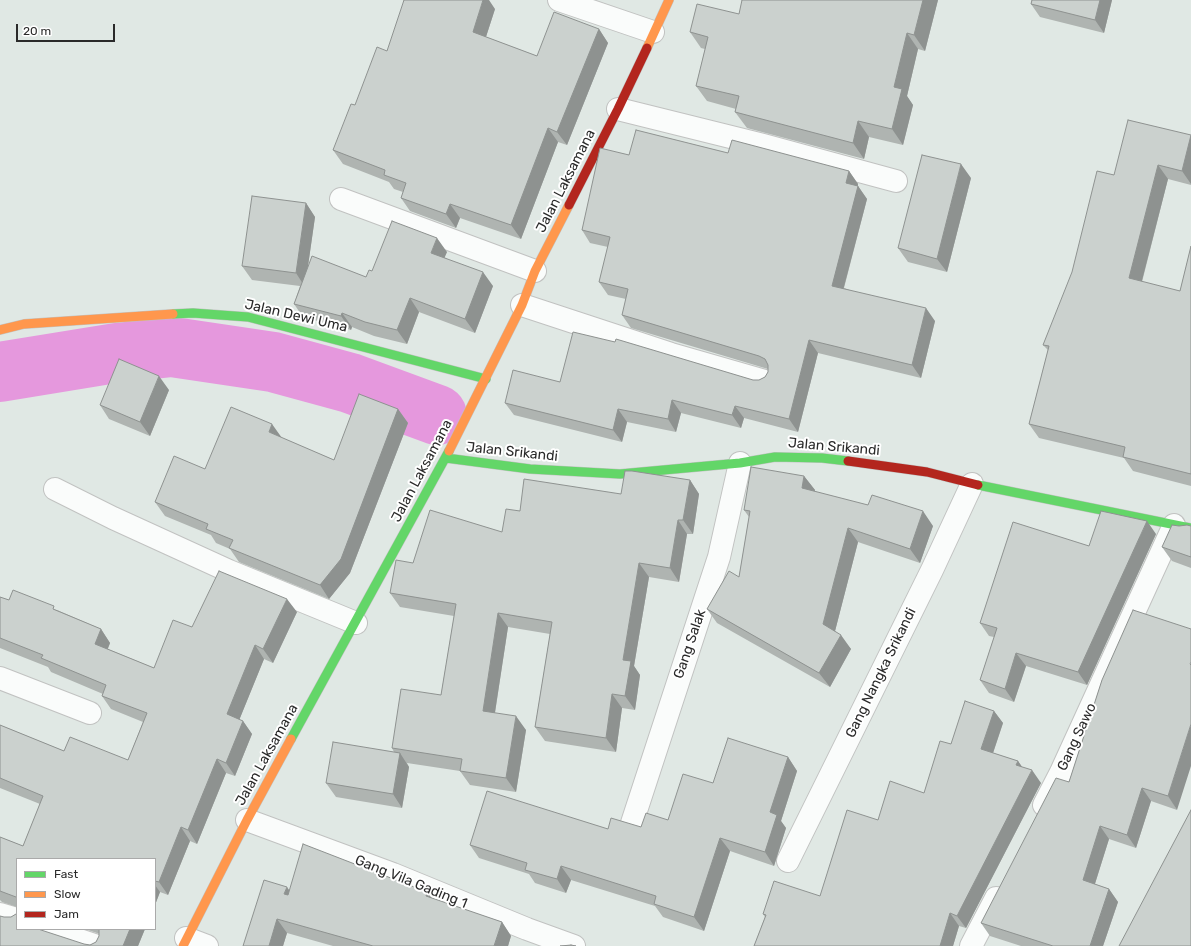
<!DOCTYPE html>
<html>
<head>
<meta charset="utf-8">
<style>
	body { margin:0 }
	#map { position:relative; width:1191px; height:946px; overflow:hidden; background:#e0e8e4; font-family:Rubik,sans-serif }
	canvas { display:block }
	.legend { position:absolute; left:16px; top:858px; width:140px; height:72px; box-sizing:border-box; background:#fff; border:1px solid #aaa; margin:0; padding:5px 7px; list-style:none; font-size:12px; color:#2a2a2a }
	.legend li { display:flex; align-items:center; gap:8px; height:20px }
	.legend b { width:20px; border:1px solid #aaa }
	.scale { position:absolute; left:16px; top:24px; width:99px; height:18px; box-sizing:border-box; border:2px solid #2a2a2a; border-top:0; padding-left:5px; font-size:12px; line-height:14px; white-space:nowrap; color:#2a2a2a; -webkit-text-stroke:3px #fff; paint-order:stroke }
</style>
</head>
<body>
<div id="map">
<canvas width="1191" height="946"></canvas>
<ul class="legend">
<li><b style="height:5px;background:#63d668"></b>Fast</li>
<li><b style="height:5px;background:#ff974d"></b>Slow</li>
<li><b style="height:5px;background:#b3261e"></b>Jam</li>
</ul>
<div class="scale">20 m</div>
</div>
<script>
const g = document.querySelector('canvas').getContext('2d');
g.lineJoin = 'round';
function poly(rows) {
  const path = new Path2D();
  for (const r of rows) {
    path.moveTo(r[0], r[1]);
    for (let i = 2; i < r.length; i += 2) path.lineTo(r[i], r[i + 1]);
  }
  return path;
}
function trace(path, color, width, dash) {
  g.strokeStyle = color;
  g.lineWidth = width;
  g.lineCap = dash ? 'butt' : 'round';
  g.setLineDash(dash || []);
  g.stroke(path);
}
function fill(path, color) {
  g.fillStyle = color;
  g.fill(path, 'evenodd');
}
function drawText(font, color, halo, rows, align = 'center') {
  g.font = font + ' Rubik,sans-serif';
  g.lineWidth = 4;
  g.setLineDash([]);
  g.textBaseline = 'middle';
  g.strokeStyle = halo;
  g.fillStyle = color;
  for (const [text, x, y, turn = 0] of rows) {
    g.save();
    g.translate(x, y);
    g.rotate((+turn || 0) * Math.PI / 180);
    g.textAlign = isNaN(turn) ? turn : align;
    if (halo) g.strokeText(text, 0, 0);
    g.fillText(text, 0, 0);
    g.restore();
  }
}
const river = poly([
	[0,372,116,353,172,347,273,362,350,383,437,415]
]);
const street = poly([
	[559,0,653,32],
	[618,109,763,145,896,181],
	[341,199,535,271],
	[522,305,671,354,765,381],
	[55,489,113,518,229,571,356,623],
	[0,678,90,713],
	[1044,805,1061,772,1174,525],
	[247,820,393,874,527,929,574,946],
	[632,823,719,557,740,463],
	[788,861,932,570,972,484],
	[0,914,17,919],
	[46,929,97,946],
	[186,938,207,946],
	[971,946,996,898]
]);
const fast = poly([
	[173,314,193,313,248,317,486,379],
	[446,458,530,469,620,474,740,463,775,457,822,458,848,461],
	[978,485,1191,528],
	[291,739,449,451]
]);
const slow = poly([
	[647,48,669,0],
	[0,330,24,324,173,314],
	[449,451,522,305,535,271,569,205],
	[183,946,247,820,291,739]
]);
const jam = poly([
	[569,205,618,109,647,48],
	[848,461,927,472,978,485]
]);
const wall = poly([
	[938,0,925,51,918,49,907,96,913,105,903,145,869,137,864,159,747,128,735,112,736,109,707,101,696,86,705,49,701,48,690,32,739,14],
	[1032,0,1112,0,1104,33,1040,17,1031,4],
	[495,9,486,37,537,56,599,29,608,43,567,145,558,142,521,239,460,218,456,228,410,211,401,198,403,192,394,189,389,182,343,164,333,150,355,105,387,51],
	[1191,135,1191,185,1168,179,1142,282,1180,291,1191,246,1191,486,1133,471,1124,458,1039,438,1029,424,1048,350,1043,345,1114,175],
	[728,153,849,171,858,184,858,186,867,199,844,288,935,321,921,378,818,353,798,432,744,418,741,428,681,413,676,432,627,422,622,442,514,415,505,403,560,382,759,380,765,377,768,372,768,369,631,328,622,315,626,299,608,295,599,282,608,247,590,243,582,230,629,155],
	[971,178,947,272,908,262,898,248],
	[306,203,315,217,308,266,366,277,372,271,447,252,444,257,493,286,475,333,419,312,407,344,374,336,352,327,351,330,303,317,294,304,300,286,252,280,242,266],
	[169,390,150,436,109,419,100,405],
	[398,409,408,423,350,573,329,599,239,562,230,549,216,543,211,535,165,516,155,502,205,469,282,438,334,460],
	[804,476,815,490,814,491,933,526,920,563,858,542,835,631,851,649,830,687,717,623,707,609,739,577,749,517,744,510],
	[690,480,699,494,693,534,687,534,679,582,649,577,634,666,640,675,635,710,622,708,616,752,545,741,535,727,550,634,508,627,495,713,526,730,516,792,470,785,460,771,407,763,409,767,402,808,336,797,326,783,394,752,392,748,441,695,454,616,400,607,390,593,413,563,502,532,520,511,621,494],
	[1179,526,1191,526,1191,568,1172,561,1162,547],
	[1156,534,1087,685,1026,666,1014,702,989,693,980,680,994,637,989,636,980,623,1089,546],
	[0,597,9,600,57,610,101,629,110,643,108,649,154,668,192,627,297,612,273,663,264,659,239,720,243,721,252,734,235,776,226,773,197,844,190,841,168,895,160,892,155,905,155,859,17,859,17,907,2,902,0,900,0,837,23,846,40,804,0,788,0,725,64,751,128,760,143,722,111,709,102,696,103,694,51,672,48,667,0,648],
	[1102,680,1177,810,1151,801,1136,848,1109,839,1095,884,1109,889,1118,902,1103,946,1021,946,990,936,981,923,1069,782],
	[994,711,1003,723,993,753,1018,761,1022,767,1041,783,966,928,959,926,953,946,754,946,765,917,763,914,820,896,878,820,924,793,951,744],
	[788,757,797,771,781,821,786,828,774,866,730,851,704,931,663,917,655,906,571,880,566,893,535,883,529,874,479,858,470,845,608,829,641,827,668,820,713,783],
	[289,890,427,892,432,899,502,922,511,936,508,946,333,946,287,933,283,946,243,946],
	[16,914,17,929,84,944,90,945,96,942,100,934,85,929,145,929,138,946,0,946,4,917,11,917]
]);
const shadedWall = poly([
	[483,0,489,0,495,9,483,46,473,32],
	[923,0,938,0,925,51,914,35],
	[1100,0,1112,0,1104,33,1095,20],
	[599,29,608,43,567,145,557,132],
	[907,33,918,49,907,96,913,105,903,145,892,129,894,87],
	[858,121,869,137,864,159,853,143],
	[548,128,558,142,521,239,511,225],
	[1191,135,1191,184,1182,171],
	[961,164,971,178,947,272,937,259],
	[1158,165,1168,179,1139,292,1129,278],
	[849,171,858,184,857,188,858,186,867,199,841,298,832,286,846,183],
	[306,203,315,217,305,287,296,273],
	[450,204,460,218,456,228,446,214],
	[437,238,447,252,441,266,431,253],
	[483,272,493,286,475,333,465,319],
	[410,298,419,312,407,344,397,330],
	[926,308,935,321,921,378,912,365],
	[342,313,352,327,351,330,341,316],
	[809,340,818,353,798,432,789,419],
	[159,376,169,390,150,436,140,422],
	[672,400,681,413,676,432,668,419],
	[735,406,744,418,741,428,732,415],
	[398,409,408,423,350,573,329,599,320,585],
	[618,409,627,422,622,442,613,430],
	[272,424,282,438,269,432],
	[804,476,815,490,813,503,802,488],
	[690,480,699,494,693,534,683,520],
	[923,511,933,526,920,563,910,549],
	[678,520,687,534,679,582,670,568],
	[1147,521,1156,534,1087,685,1078,672],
	[848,528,858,542,833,639,823,624],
	[639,563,649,577,634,666,640,675,635,710,625,696,623,660],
	[287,599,297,612,273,663,263,649],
	[498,613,508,627,493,725,483,711],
	[101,629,110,643,104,657,95,644],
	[841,635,851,649,830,687,819,673],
	[255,645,264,659,236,728,227,714],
	[1016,653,1026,666,1014,702,1005,689],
	[612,694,622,708,616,752,606,738],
	[994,711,1003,723,990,762,981,749],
	[516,716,526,730,516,792,506,778],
	[243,721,252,734,235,776,226,763],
	[1191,724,1191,766,1177,810,1168,796],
	[400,753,409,767,402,808,393,794],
	[788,757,797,771,781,821,786,828,774,866,765,852,770,812],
	[217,759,226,773,197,844,188,830],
	[1018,761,1027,774,1016,765],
	[1032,770,1041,783,966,928,957,916],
	[1142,788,1151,801,1136,848,1127,835],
	[1100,826,1109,839,1092,893,1083,880],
	[181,827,190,841,168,895,159,882],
	[720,838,730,851,704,931,694,917],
	[561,866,571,880,566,893,557,879],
	[155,885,160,892,155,905],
	[287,887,296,900,284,894],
	[1109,889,1118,902,1103,946,1090,946],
	[427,892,437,905,426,896],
	[950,913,959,926,953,946,940,946],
	[277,919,287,933,283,946,269,946],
	[502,922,511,936,508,946,494,946],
	[130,929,145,929,138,946,123,946]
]);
const building = poly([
	[404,0,483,0,473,32,537,56,554,12,599,29,557,132,548,128,511,225,450,204,446,214,401,198,406,183,384,175,385,170,333,150,351,104,355,105,377,47,387,51,404,0],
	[742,0,923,0,914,35,907,33,894,87,902,89,892,129,858,121,853,143,735,112,739,96,696,86,708,37,690,32,697,4,739,14,742,0],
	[1032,0,1100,0,1095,20,1031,4,1032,0],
	[1128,120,1191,135,1182,171,1158,165,1129,278,1180,291,1191,246,1191,474,1123,457,1125,447,1029,424,1049,346,1043,345,1072,272,1097,171,1114,175,1128,120],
	[636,130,728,153,732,140,849,171,846,183,858,186,832,286,926,308,912,365,809,340,789,419,735,406,732,415,672,400,668,419,618,409,613,430,505,403,513,370,560,382,573,332,615,342,616,339,753,380,759,380,765,377,768,372,768,365,765,359,759,356,622,315,628,289,599,282,610,237,582,230,600,148,629,155,636,130],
	[922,155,961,164,937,259,898,248,922,155],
	[252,196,306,203,296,273,242,266,252,196],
	[392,221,437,238,431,253,483,272,465,319,410,298,397,330,365,322,342,313,341,316,294,304,312,256,366,277,369,270,372,271,392,221],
	[119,359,159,376,140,422,100,405,119,359],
	[359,394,398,409,341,559,320,585,229,548,233,540,206,529,208,524,155,502,174,456,205,469,231,407,272,424,269,432,334,460,359,394],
	[751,467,804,476,802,488,868,505,872,495,923,511,910,549,848,528,823,624,841,635,819,673,707,609,729,571,739,577,750,511,744,510,751,467],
	[625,471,632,471,690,480,683,520,678,520,670,568,639,563,623,660,631,661,625,696,612,694,606,738,535,727,552,622,498,613,483,711,516,716,506,778,460,771,462,759,392,748,401,689,441,695,456,604,390,593,396,560,413,563,430,510,502,532,506,509,520,511,524,479,621,494,625,471],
	[1101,511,1147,521,1078,672,1016,653,1005,689,980,680,997,628,980,623,1013,522,1089,546,1101,511],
	[1172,525,1179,526,1187,525,1191,526,1191,557,1162,547,1172,525],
	[219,571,287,599,263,649,255,645,227,714,243,721,226,763,217,759,188,830,181,827,159,882,155,881,155,859,17,859,17,898,16,897,0,891,0,837,23,846,43,796,0,778,0,725,64,751,70,737,128,760,147,713,102,696,106,685,41,658,43,655,0,638,0,597,9,600,13,590,54,606,53,609,101,629,95,644,154,668,173,620,192,627,219,571],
	[1133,610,1191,629,1191,662,1190,664,1191,665,1191,724,1168,796,1142,788,1127,835,1100,826,1083,880,1109,889,1090,946,1053,946,981,923,1056,778,1069,782,1102,680,1133,610],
	[965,701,994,711,981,749,1018,761,1016,765,1032,770,957,916,950,913,940,946,754,946,766,915,763,914,774,881,820,896,847,810,878,820,890,781,924,793,940,741,951,744,965,701],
	[728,738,788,757,770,812,777,815,765,852,720,838,694,917,654,904,656,896,561,866,557,879,525,870,527,863,470,845,487,791,608,829,611,818,641,827,646,813,668,820,683,774,713,783,728,738],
	[333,742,400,753,393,794,326,783,333,742],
	[1191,810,1191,946,1119,946,1191,810],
	[303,844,427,892,426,896,502,922,494,946,373,946,277,919,269,946,243,946,264,880,287,887,284,894,288,895,303,844],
	[17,913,17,929,38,929,84,944,90,945,96,942,99,936,99,929,130,929,123,946,0,946,0,916,4,917,11,917,16,914,17,913],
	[571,945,576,946,560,946,561,946,571,945]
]);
const streetNames = [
	["Jalan Laksamana",566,181,-63],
	["Jalan Dewi Uma",296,316,13],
	["Jalan Srikandi",834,447,5],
	["Jalan Srikandi",512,452,6],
	["Jalan Laksamana",422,471,-62],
	["Gang Salak",690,644,-71],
	["Gang Nangka Srikandi",881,673,-64],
	["Gang Sawo",1077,737,-65],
	["Jalan Laksamana",267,755,-61],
	["Gang Vila Gading 1",411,882,22]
];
trace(river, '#e598dd', 60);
trace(street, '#c1c2c1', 24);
trace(fast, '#c1c2c1', 10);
trace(slow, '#c1c2c1', 10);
trace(jam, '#c1c2c1', 10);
trace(street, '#fafcfb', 22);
trace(fast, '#63d668', 9);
trace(slow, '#ff974d', 9);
trace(jam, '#b3261e', 9);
fill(wall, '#afb4b1');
fill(shadedWall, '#8e9290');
fill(building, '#cbd1ce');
trace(building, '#8e9290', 1);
drawText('14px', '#2a2a2a', '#fff', streetNames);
</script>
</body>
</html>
